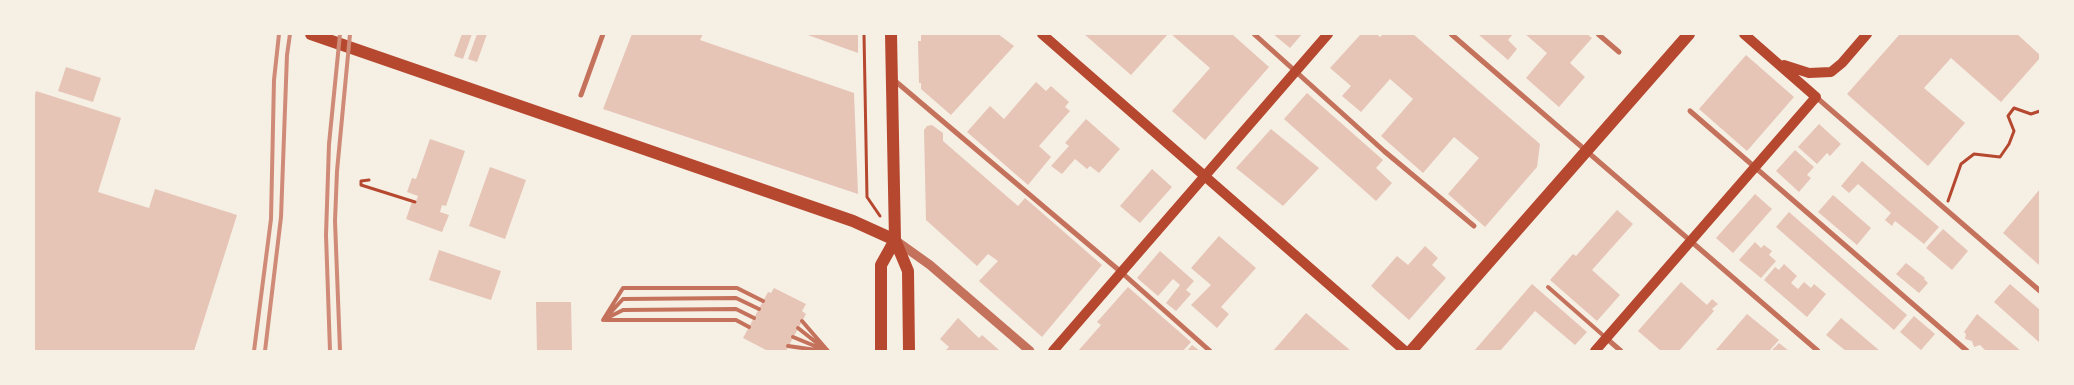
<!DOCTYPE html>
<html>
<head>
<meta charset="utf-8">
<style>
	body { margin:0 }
	#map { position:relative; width:2074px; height:385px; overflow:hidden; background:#f6efe4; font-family:"Fira Sans Condensed",sans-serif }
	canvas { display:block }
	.frame { position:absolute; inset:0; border:35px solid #f6efe4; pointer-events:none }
</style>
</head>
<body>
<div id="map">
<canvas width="2074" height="385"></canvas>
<div class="frame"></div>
</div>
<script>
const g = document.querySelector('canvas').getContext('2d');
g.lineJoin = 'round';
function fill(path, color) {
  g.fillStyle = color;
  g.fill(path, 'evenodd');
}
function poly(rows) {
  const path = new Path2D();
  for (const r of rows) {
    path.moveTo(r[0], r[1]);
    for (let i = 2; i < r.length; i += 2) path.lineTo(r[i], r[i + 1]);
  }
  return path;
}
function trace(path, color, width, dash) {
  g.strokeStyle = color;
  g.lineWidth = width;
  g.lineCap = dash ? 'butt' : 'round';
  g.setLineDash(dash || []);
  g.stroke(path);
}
const building = poly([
	[462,34,472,34,463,59,454,56],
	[477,34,487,34,477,62,468,59],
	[632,34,703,34,700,40,854,93,858,194,603,109],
	[805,34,858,34,858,53],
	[921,34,998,34,1014,46,951,115,921,89,921,83,919,83,918,41,921,41],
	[1084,34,1168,34,1131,75],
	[1171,34,1234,34,1233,35,1269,67,1205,140,1172,111,1210,68],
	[1273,34,1302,34,1290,48],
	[1361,34,1377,34,1380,37,1383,34,1413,34,1540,144,1537,167,1485,227,1448,194,1479,158,1454,137,1423,173,1381,136,1413,99,1390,79,1361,112,1342,96,1351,86,1330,68],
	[1478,34,1513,34,1508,40,1517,49,1508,60],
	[1525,34,1587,34,1592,38,1570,63,1585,77,1559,107,1526,78,1547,53],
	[1900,34,2017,34,2040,55,2040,58,2001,102,1951,58,1924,88,1965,123,1928,166,1847,94],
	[1746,55,1794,97,1747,151,1699,109],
	[66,67,101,78,93,102,58,91],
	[1036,82,1046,91,1051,86,1069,102,1065,107,1070,111,1039,146,1051,157,1028,185,967,132,990,106,1004,119],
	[36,91,121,118,98,192,149,208,155,189,237,215,194,351,34,351,34,99],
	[1307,93,1383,160,1376,168,1392,183,1376,201,1284,119],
	[1086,119,1120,149,1099,173,1090,166,1087,169,1075,159,1062,174,1051,166,1069,146,1065,143],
	[1819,124,1841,144,1830,156,1827,153,1817,164,1798,147],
	[932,125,943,133,943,141,1018,206,1025,198,1102,265,1042,337,979,281,998,261,988,254,977,266,926,220,924,130,927,126],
	[1271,129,1319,168,1283,206,1236,168],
	[430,139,465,151,446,206,442,205,440,212,449,215,442,232,406,219,412,202,415,204,418,196,407,192,412,178,416,179],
	[1795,150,1814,167,1807,175,1811,178,1799,192,1776,171],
	[1862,161,1939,227,1924,244,1895,221,1892,226,1885,220,1891,213,1858,184,1849,193,1841,186],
	[490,167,526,180,505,239,469,226],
	[1152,169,1172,187,1140,223,1120,206],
	[2040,189,2040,264,2039,265,2003,233],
	[1755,194,1772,209,1733,253,1716,238],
	[1833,195,1871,228,1857,245,1818,212],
	[1617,210,1633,224,1592,270,1620,295,1597,321,1550,280,1573,254,1576,256],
	[1789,212,1907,315,1894,330,1776,227],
	[1943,229,1968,251,1952,270,1926,248],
	[1219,236,1256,268,1221,307,1229,314,1217,328,1191,305,1211,285,1191,268],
	[1755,242,1761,248,1764,245,1772,251,1769,255,1776,261,1761,278,1739,260],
	[1425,246,1438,258,1432,265,1446,278,1409,320,1371,286,1397,256,1408,265],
	[439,250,501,271,491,300,429,280],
	[1160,251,1194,281,1186,290,1191,294,1176,311,1166,303,1180,285,1173,279,1158,296,1137,278],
	[1906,263,1925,278,1924,279,1928,283,1919,293,1896,274],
	[1784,264,1797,276,1791,283,1798,289,1804,282,1811,288,1814,284,1826,294,1807,317,1764,280,1775,267,1779,270],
	[1681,282,1707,305,1712,299,1718,304,1712,309,1714,311,1679,351,1661,351,1638,331],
	[1532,284,1587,332,1575,345,1535,311,1500,351,1474,351],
	[2010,284,2040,310,2040,343,1994,302],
	[1128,287,1191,342,1183,351,1078,351,1101,325,1097,322],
	[774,288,806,304,802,311,806,314,786,351,768,351,743,338,768,292,771,293],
	[536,302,571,302,572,351,537,351],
	[1306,313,1351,351,1273,351],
	[1747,314,1779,340,1769,351,1715,351],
	[1977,314,2021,351,1986,351,1980,345,1974,347,1972,341,1965,339,1966,334,1964,332],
	[1914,316,1935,334,1921,350,1900,332],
	[958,318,979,338,982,335,999,350,945,351,949,347,940,339],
	[1841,318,1873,345,1880,351,1846,351,1826,335],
	[1779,343,1789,351,1771,351],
	[1192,345,1200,351,1187,351]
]);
const path = poly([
	[864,34,867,197,880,216],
	[369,180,361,181,361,185,415,202],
	[1948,201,1961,164,1974,154,2000,157,2009,144,2014,131,2008,116,2014,108,2031,114,2040,111]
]);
const service = poly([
	[1548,287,1605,337],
	[610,313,623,299,736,298,759,309],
	[605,319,623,310,736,309,754,318],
	[603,320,623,288,737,288,763,301],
	[605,320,736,320,749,327],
	[802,321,828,351],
	[798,328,822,347],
	[793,337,827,351],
	[788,346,823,351]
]);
const minor = poly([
	[1254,34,1384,151,1474,226],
	[1451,34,1818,351],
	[1598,34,1619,52],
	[894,80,1121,272,1210,351],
	[581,95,603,34],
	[1816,97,2040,291],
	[1690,111,1967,351],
	[1606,338,1621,351]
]);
const tertiary = poly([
	[895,240,930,265,1030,351]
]);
const secondary = poly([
	[1042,34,1405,351],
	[1784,65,1809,73,1831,72,1842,63,1867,34],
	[1053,351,1328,34],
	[1595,351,1816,97,1744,34]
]);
const primary = poly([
	[311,34,853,221,895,240],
	[891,34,895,240,908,271,909,351],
	[881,351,881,265,895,240],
	[1411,351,1689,34]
]);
const rail = poly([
	[254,351,271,219,274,80,279,34],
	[265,351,281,217,287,55,290,34],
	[330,351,326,235,329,144,340,34],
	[340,351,335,221,337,171,350,34]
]);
fill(building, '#e6c5b7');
trace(path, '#b5482f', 3);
trace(service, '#c5725c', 4);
trace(minor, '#c5725c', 5);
trace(tertiary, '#c5725c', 9);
trace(secondary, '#b5482f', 10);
trace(primary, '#b5482f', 12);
trace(rail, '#cf8b77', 4);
</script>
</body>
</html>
